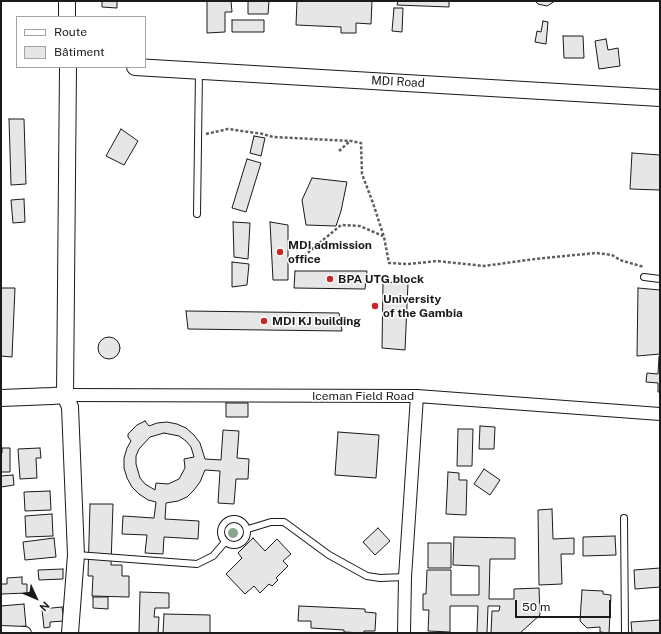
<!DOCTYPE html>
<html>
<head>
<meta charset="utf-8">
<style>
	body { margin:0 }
	#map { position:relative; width:661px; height:634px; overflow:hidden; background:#fff; font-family:"Public Sans",sans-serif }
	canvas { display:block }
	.frame { position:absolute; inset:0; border:2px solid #1a1a1a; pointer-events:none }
	.legend { position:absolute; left:16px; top:16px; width:130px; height:52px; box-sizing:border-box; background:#fff; border:1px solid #a3a3a3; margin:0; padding:5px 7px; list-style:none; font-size:12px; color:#1a1a1a }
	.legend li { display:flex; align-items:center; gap:8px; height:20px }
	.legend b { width:20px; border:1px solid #a3a3a3 }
	.north { position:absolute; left:16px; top:578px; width:40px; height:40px; -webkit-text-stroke:3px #fff; paint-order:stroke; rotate:134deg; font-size:11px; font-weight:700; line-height:16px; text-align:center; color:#1a1a1a }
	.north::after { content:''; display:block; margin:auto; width:14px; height:18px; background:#1a1a1a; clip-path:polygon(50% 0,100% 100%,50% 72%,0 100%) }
	.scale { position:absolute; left:515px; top:600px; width:96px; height:18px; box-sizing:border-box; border:2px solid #1a1a1a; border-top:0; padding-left:5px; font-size:12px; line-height:14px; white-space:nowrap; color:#1a1a1a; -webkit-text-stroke:3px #fff; paint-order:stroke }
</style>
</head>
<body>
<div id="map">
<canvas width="661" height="634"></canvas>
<div class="frame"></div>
<ul class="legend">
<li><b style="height:5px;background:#fff"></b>Route</li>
<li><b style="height:11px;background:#e6e6e6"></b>Bâtiment</li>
</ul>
<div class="north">N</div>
<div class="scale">50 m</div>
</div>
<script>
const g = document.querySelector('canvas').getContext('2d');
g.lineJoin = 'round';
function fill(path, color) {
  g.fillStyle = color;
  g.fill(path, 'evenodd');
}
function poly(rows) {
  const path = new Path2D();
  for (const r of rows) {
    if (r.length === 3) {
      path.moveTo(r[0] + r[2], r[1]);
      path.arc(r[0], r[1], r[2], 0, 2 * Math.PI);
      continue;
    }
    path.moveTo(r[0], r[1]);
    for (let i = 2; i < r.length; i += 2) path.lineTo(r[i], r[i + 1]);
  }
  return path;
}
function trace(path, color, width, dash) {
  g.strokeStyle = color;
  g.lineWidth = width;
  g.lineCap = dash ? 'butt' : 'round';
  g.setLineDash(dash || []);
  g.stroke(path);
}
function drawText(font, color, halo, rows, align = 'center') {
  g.font = font + ' "Public Sans",sans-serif';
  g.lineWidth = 3;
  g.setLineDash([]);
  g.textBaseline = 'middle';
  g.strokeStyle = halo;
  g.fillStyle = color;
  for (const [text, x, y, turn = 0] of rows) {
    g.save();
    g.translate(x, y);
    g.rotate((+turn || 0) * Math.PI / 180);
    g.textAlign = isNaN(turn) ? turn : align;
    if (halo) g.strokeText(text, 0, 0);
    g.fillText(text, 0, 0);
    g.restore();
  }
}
const building = poly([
	[102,1,117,1,117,8,102,7,102,1],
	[207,1,231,1,232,12,225,12,225,32,207,33,207,1],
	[248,1,269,1,268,14,248,14,248,1],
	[297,1,372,1,371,24,356,23,356,33,341,33,341,27,296,25,297,1],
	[398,1,449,1,449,7,397,5,398,1],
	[535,1,555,1,547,6,538,4,535,1],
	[394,8,403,8,402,32,392,31,394,8],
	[232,20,264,20,264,32,232,32,232,20],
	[543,21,548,22,546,44,535,42,537,31,541,32,543,21],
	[563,36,583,36,584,58,564,58,563,36],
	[606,39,608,50,618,48,620,66,599,69,595,41,606,39],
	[9,119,24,119,26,184,11,185,9,119],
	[121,129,138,141,124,165,106,156,121,129],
	[254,136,265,138,261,156,250,153,254,136],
	[632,153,660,155,660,190,630,189,632,153],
	[247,159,261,163,246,212,232,208,247,159],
	[312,178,347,182,341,211,336,226,306,225,302,200,312,178],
	[24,199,25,222,13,223,11,200,24,199],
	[233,222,250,223,248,259,234,257,233,222],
	[270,222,288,225,288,280,273,280,270,222],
	[232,262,249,264,247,285,232,287,232,262],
	[295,271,367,271,365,289,294,288,295,271],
	[383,282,408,283,405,350,382,348,383,282],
	[1,288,15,288,12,357,1,356,1,288],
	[638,288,660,290,660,354,637,356,638,288],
	[186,311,339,313,342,331,188,329,186,311],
	[109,348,11],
	[659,357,660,357,660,392,658,392,658,383,646,382,647,373,658,374,659,357],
	[226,403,248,403,248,417,226,417,226,403],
	[145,421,149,426,157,423,167,422,177,424,186,428,194,435,200,443,205,459,221,460,223,430,239,431,237,458,249,459,248,479,236,479,234,504,218,503,220,471,205,470,200,482,194,490,187,497,178,501,166,503,165,519,199,521,198,539,164,537,163,554,145,553,147,535,122,534,123,516,154,518,156,502,148,500,139,494,132,487,127,478,124,468,124,458,127,448,131,441,128,437,128,434,137,425,145,421],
	[164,433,179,436,186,441,191,447,194,457,184,459,185,468,179,479,168,484,156,483,155,490,145,484,140,478,136,464,136,456,139,449,150,437,164,433],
	[480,426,495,427,494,449,479,449,480,426],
	[458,429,473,429,472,466,457,466,458,429],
	[338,432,379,435,376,478,335,475,338,432],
	[2,448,10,448,10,472,1,472,1,453,2,453,2,448],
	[40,448,41,458,36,458,37,478,20,479,18,449,40,448],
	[484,469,500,480,490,495,474,484,484,469],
	[448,472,459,473,459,480,467,480,466,515,446,514,448,472],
	[13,475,14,485,1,487,1,476,13,475],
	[50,491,51,510,25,511,24,492,50,491],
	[90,504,113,504,111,565,122,565,122,576,129,576,129,597,92,596,93,576,88,576,90,504],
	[552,509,553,539,574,538,574,554,561,554,562,584,539,585,538,510,552,509],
	[52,514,53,536,26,537,25,516,52,514],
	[378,528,390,541,375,555,363,542,378,528],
	[615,536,616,555,583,556,583,537,615,536],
	[454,537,515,538,515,559,490,559,489,599,514,599,514,589,539,588,540,615,520,633,491,633,492,611,499,611,500,606,488,606,487,633,477,633,478,606,450,606,450,632,428,631,429,610,423,610,423,594,426,594,427,570,451,570,451,595,479,595,479,566,453,565,454,537],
	[54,538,56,557,25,560,23,542,54,538],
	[253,538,265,551,277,539,291,554,283,561,288,566,276,578,278,580,272,586,269,584,260,593,254,586,245,594,226,574,242,558,238,553,253,538],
	[428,543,451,543,451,568,428,568,428,543],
	[660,568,660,587,635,589,634,570,660,568],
	[63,569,63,579,39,580,38,570,63,569],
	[22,577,22,584,27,584,27,593,1,594,1,584,7,584,7,578,22,577],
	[582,590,603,591,603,594,611,595,609,633,600,632,600,627,587,628,580,621,582,590],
	[140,592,169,593,169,608,155,608,154,617,159,617,158,633,139,633,140,592],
	[93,597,108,597,108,609,93,608,93,597],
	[24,604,26,626,1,628,1,606,24,604],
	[299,606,365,609,365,612,376,613,375,631,364,631,364,633,344,632,344,630,311,628,311,621,298,621,299,606],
	[62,607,64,621,50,622,50,627,44,628,42,609,62,607],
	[164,614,210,615,210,633,163,633,164,614],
	[660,620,660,633,632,633,631,622,660,620]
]);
const path = poly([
	[206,134,228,129,263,134,273,137,351,141,361,143,362,174,373,203,384,237,389,263,408,264,437,261,484,266,535,259,596,253,612,255,620,260,644,267],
	[339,151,350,141],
	[304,256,341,225,360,226,383,236]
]);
const lane = poly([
	[197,214,199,72],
	[644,277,660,279],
	[624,518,625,633],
	[234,532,13],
	[248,529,271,522,284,522,329,555,367,576,380,578,405,577],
	[77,555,197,564,213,556,225,542]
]);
const street = poly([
	[65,395,417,396,660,414],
	[1,632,25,633],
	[404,633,405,577,417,396]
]);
const secondary = poly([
	[67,1,67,17],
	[68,67,65,395,70,407,76,555,70,633],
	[135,67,660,98],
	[1,398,52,396,65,395]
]);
const trees = [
	[233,533]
];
const markers = [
	[280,252,4,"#c62828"],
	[330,279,4,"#c62828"],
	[375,306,4,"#c62828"],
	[264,321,4,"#c62828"]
];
const streetNames = [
	["MDI Road",398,82,3],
	["Iceman Field Road",363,396]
];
const poiNames = [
	["MDI admission",288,245],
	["office",288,259],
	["BPA UTG block",338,279],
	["University",383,299],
	["of the Gambia",383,313],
	["MDI KJ building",272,321]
];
fill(building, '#e6e6e6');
trace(building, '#1a1a1a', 1);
trace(lane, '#1a1a1a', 8);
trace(street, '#1a1a1a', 14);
trace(secondary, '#1a1a1a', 18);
trace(path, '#5f5f5f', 2.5, [3, 2]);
trace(lane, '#fff', 6);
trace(street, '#fff', 12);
trace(secondary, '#fff', 16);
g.fillStyle = '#8aa48f';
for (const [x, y] of trees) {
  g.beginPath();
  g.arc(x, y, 5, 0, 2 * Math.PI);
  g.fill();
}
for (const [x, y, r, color] of markers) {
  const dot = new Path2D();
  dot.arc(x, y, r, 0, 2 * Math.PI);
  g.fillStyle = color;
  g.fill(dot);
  trace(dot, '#fff', 1.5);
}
drawText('12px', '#1a1a1a', '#fff', streetNames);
drawText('bold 12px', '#1a1a1a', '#fff', poiNames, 'left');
</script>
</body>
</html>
